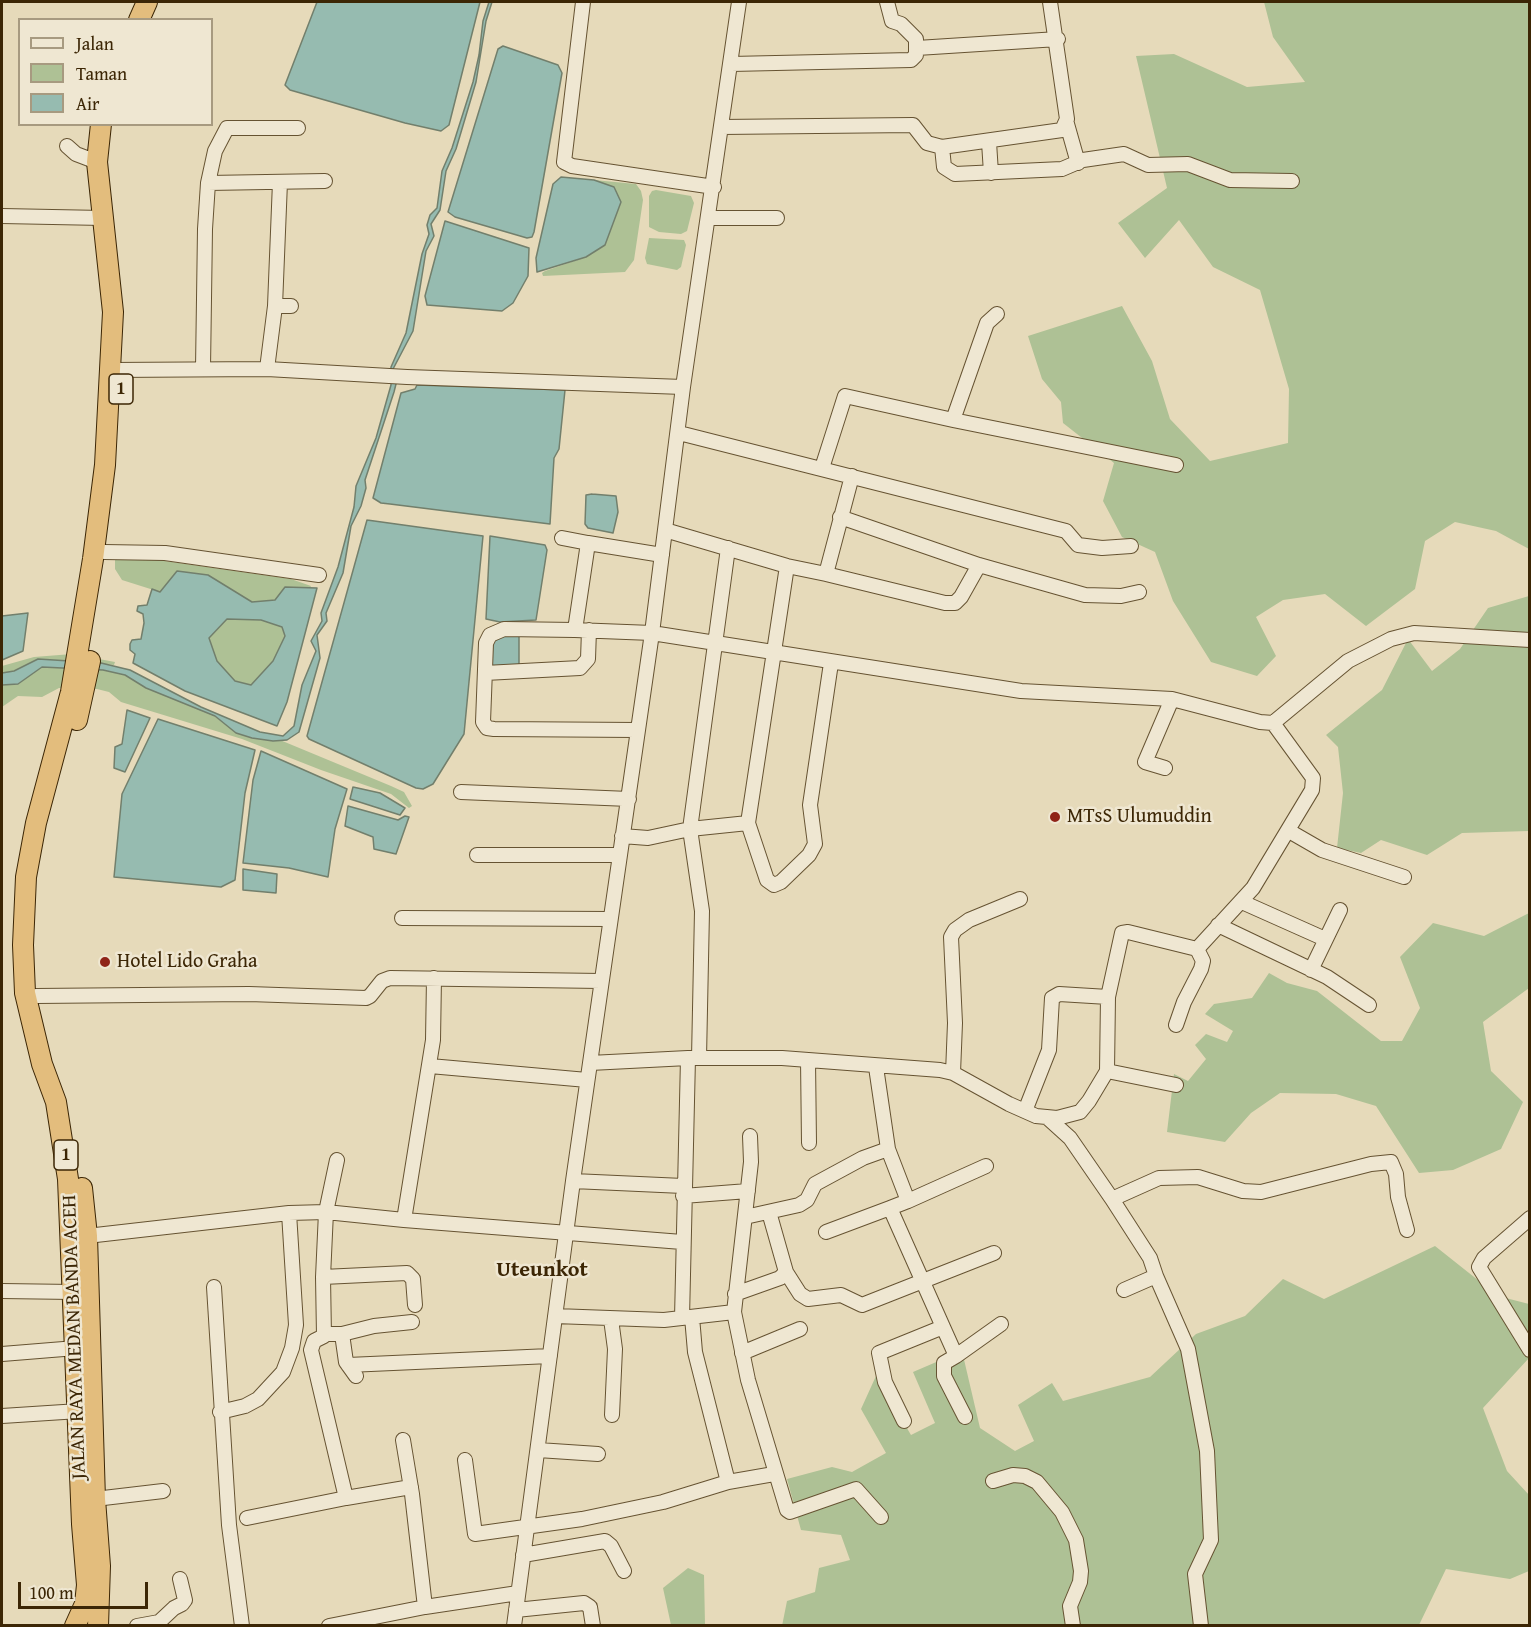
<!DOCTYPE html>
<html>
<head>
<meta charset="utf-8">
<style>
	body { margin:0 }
	#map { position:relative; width:1531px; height:1627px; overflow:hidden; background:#e6daba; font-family:"Gentium Book Plus",serif }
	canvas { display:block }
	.frame { position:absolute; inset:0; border:3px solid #3c2605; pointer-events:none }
	.legend { position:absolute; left:18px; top:18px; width:195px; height:108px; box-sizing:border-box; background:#efe7d2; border:2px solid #a79a80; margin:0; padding:8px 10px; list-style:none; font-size:18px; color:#3c2605 }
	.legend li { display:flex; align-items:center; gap:12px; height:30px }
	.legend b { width:30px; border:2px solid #a79a80 }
	.scale { position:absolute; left:18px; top:1582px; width:130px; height:27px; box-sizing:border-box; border:3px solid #3c2605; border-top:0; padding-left:8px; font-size:18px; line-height:21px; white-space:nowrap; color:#3c2605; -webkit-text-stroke:4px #efe7d2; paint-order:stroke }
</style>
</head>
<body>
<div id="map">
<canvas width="1531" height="1627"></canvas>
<div class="frame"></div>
<ul class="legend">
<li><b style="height:8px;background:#efe7d2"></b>Jalan</li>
<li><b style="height:16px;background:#aec195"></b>Taman</li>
<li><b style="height:16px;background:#96bbb0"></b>Air</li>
</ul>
<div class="scale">100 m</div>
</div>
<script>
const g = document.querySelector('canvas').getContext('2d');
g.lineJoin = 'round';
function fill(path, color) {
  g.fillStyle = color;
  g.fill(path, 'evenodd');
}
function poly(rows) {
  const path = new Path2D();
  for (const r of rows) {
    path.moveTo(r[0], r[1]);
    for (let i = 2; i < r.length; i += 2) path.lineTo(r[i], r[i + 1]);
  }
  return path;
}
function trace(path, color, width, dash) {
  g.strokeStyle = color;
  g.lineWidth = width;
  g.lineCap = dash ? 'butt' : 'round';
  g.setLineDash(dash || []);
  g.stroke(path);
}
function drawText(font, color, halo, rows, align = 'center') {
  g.font = font + ' "Gentium Book Plus",serif';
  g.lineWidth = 5;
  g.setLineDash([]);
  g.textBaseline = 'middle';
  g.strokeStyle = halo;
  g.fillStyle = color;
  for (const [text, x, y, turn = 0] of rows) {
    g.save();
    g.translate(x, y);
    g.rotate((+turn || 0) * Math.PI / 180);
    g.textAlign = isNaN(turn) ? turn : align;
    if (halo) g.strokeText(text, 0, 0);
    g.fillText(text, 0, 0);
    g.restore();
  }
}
const green = poly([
	[1264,2,1529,2,1529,549,1496,531,1455,522,1425,541,1415,589,1366,626,1325,594,1283,600,1256,617,1276,656,1257,676,1211,662,1173,601,1155,552,1122,537,1103,501,1114,463,1063,423,1061,402,1042,379,1028,336,1122,306,1152,361,1170,419,1210,461,1288,443,1289,389,1260,290,1213,267,1179,220,1145,258,1118,223,1167,188,1136,56,1174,54,1247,87,1305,82,1273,37],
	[594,180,636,184,641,191,643,200,634,260,625,272,543,276,542,273,545,271,586,257,607,185],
	[656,190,691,196,694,203,687,231,681,234,659,232,649,227,649,196,652,191],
	[649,238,684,240,686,245,681,267,677,270,647,264,645,258],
	[115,559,151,559,291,579,311,586,309,590,302,588,275,600,252,602,233,592,160,592,122,580,115,569],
	[1529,596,1529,831,1462,833,1427,855,1381,840,1361,853,1337,848,1343,793,1338,747,1326,735,1382,690,1408,639,1432,671,1460,649,1488,608],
	[227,619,261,620,282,627,285,636,273,661,251,685,235,681,217,662,209,638],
	[72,654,115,662,114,665,38,659,14,671,2,673,2,666,34,657],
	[42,667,103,670,125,675,146,688,215,716,236,733,252,738,280,740,391,786,404,792,412,806,409,808,391,794,321,770,242,739,121,702,109,692,97,689,59,688,42,697,18,696,2,707,2,685,18,684],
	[1529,913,1529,988,1483,1022,1491,1071,1523,1102,1501,1149,1453,1170,1419,1173,1376,1106,1336,1094,1280,1093,1251,1113,1225,1142,1167,1132,1174,1074,1188,1081,1206,1059,1195,1045,1206,1034,1227,1042,1233,1031,1205,1014,1214,1004,1252,998,1269,973,1287,983,1317,991,1381,1041,1402,1041,1420,1008,1400,957,1433,923,1484,936],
	[1435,1246,1498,1296,1529,1304,1529,1358,1483,1408,1507,1471,1529,1495,1529,1571,1510,1579,1446,1569,1419,1625,782,1626,787,1601,815,1592,819,1568,850,1560,841,1535,801,1530,787,1479,832,1467,852,1472,886,1453,861,1409,876,1376,911,1435,935,1423,913,1372,962,1351,980,1428,1015,1451,1034,1441,1018,1405,1052,1383,1063,1401,1150,1377,1196,1334,1245,1316,1283,1279,1324,1299],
	[688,1568,704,1575,705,1625,671,1625,663,1588]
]);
const water = poly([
	[317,2,480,2,449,125,441,131,405,123,290,90,285,85,317,2],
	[489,2,492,2,486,21,476,82,456,149,446,171,440,210,431,224,434,236,426,251,413,331,392,371,396,384,394,392,365,480,366,488,361,506,351,526,343,573,326,613,327,621,317,635,320,658,299,732,287,740,273,741,252,738,236,733,215,716,146,688,125,675,103,670,42,667,18,684,2,685,2,673,14,671,38,659,101,663,130,670,201,707,260,732,283,736,294,726,302,685,316,651,311,641,322,621,321,613,338,567,354,507,356,486,376,438,391,385,391,367,406,333,422,254,429,234,427,225,430,215,437,208,442,171,452,148,473,82,479,55,483,21,489,2],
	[503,46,558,65,562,73,534,232,532,237,527,238,455,217,448,212,498,49,503,46],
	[561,177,594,180,614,187,621,202,605,245,586,257,537,272,536,258,553,184,561,177],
	[445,221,529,248,528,276,513,303,502,311,427,305,425,296,445,221],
	[417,385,565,390,559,449,554,458,550,524,390,504,381,503,373,498,401,393,415,389,417,385],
	[592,494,616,496,618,512,613,533,588,528,585,524,586,495,592,494],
	[367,520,483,536,464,734,433,784,423,789,416,788,309,739,307,736,367,520],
	[490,536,545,545,547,550,536,620,500,622,486,619,490,536],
	[177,571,208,575,252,602,275,600,285,587,317,588,287,702,277,726,185,691,133,663,135,654,130,650,130,644,132,640,141,639,144,623,143,614,137,611,138,606,147,605,152,589,160,592,177,571],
	[227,619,261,620,282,627,285,636,273,661,251,685,235,681,217,661,209,638,227,619],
	[28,613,23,651,2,660,2,616,28,613],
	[503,636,519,636,519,667,490,668,491,645,494,639,503,636],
	[127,710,150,718,125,772,114,768,115,747,122,744,127,710],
	[158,719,255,750,245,793,235,880,221,887,114,877,122,794,158,719],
	[261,751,347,789,335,829,328,877,289,868,243,863,253,780,261,751],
	[353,787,380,793,405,808,400,815,350,799,353,787],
	[348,806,398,820,405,816,409,817,396,854,374,849,373,837,345,826,348,806],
	[243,869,277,874,276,893,243,890,243,869]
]);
const minor = poly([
	[583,2,564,162,572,166,714,187],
	[917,48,1058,39],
	[731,64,911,60,916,55,916,39,901,24,892,21,887,2],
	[1067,124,1078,163],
	[721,127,913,125,927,143,942,147,1062,130,1067,119,1050,2],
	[989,142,991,173],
	[67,146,76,154,97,162],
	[942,147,944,167,955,174,1062,169,1083,160,1124,154,1148,165,1188,164,1230,180,1292,181],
	[208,183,325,181],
	[2,216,103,218],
	[709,218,777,218],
	[275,306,280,182],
	[203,368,205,229,208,183,215,151,227,128,298,128],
	[267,369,275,306,291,306],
	[112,370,267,369,407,377,683,387],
	[953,420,987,323,997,314],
	[679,433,1066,531,1078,545,1102,548,1131,546],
	[822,468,845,396,953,420,1176,465],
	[840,517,979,565,1085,595,1121,596,1139,592],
	[665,530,787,566,826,574,852,476],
	[562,538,588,543],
	[104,552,165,553,319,575],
	[662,555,588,543,575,630,652,633,1021,691,1172,699,1260,722,1273,723,1348,661,1391,639,1414,633,1530,640],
	[787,566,748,823,767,880,774,885,781,882,809,855,815,844,810,805,831,663],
	[826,574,945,603,955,603,961,597,979,565],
	[575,630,504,629,490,635,486,643,483,722,487,728,494,729,637,730],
	[485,673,580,668,588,659,589,630],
	[1165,768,1145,762,1172,699],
	[461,792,629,799],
	[1289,831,1322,850,1404,877],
	[622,836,648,838,690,829,728,548],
	[477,855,620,855],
	[1242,902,1325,939],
	[402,918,609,919],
	[1218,925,1327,977,1369,1005],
	[1311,970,1340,910],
	[36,996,249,994,366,998,370,996,382,981,390,978,601,981],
	[1176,1025,1184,1002,1201,969,1203,961,1197,949],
	[699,1058,702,911,690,829,748,823],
	[808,1060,809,1143],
	[590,1063,688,1058,782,1058,940,1070,953,1073,1009,1104,1036,1116,1057,1118,1080,1112,1089,1101,1107,1071,1108,997,1122,933,1128,932,1197,949,1253,888,1312,790,1313,778,1273,723],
	[430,1066,587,1080],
	[876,1067,888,1149,908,1201,890,1208,943,1327,879,1353,885,1382,904,1421],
	[1107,1071,1176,1085],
	[953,1073,955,1023,951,937,955,930,969,920,1020,899],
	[1025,1111,1049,1050,1052,998,1059,994,1108,997],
	[1049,1119,1070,1138,1112,1199,1159,1178,1198,1177,1243,1191,1261,1192,1371,1164,1391,1162,1396,1174,1398,1197,1407,1230],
	[337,1160,326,1212,323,1277,324,1336,314,1341,311,1350,346,1498,411,1487],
	[573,1181,683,1186],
	[683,1196,748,1191],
	[1112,1199,1150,1258,1156,1276,1124,1290],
	[908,1201,986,1166],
	[745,1217,799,1205,807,1200,815,1184,863,1158,888,1149],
	[1530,1218,1484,1258,1479,1267,1530,1350],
	[404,1220,433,1040,434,978],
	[826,1232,890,1208],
	[87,1236,289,1213,326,1212,404,1220,682,1242],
	[786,1272,800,1294,808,1299,841,1295,862,1305,994,1253],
	[1156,1276,1188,1349,1207,1451,1211,1540,1195,1574,1201,1626],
	[323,1277,407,1273,413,1279,415,1305],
	[214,1287,229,1525,242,1626],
	[2,1291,73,1292],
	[735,1294,780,1278,786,1272,769,1212],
	[734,1312,748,1380,787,1510,790,1512,856,1489,881,1517],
	[555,1316,664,1320,734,1312,751,1162,750,1136],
	[692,1317,695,1352,728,1482],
	[682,1318,688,1058],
	[611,1319,615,1349,612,1415],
	[943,1327,956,1356,944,1363,944,1376,965,1417],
	[324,1334,342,1334,374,1326,412,1322],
	[342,1334,346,1362,356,1376],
	[742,1353,800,1329],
	[2,1354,76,1348],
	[956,1356,1001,1324],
	[348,1365,550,1356],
	[220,1412,245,1406,258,1399,283,1372,292,1348,296,1325,289,1213],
	[2,1416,79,1411],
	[403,1440,412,1494,425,1607],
	[538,1450,598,1454],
	[465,1460,475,1534,582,1519,663,1502,728,1482,774,1474],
	[993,1481,1013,1475,1025,1476,1037,1482,1062,1512,1076,1540,1081,1571,1080,1582,1070,1606,1073,1626],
	[95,1499,163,1491],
	[247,1518,346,1498],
	[523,1555,605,1541,611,1546,624,1571],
	[516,1610,584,1603,590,1607,593,1626],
	[137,1626,159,1622,174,1608,182,1604,185,1600,180,1579],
	[329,1626,425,1607,518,1593],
	[514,1626,573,1181,652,633,683,387,739,2]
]);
const highway = poly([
	[139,20,147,2],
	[77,720,90,661],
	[82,1188,87,1236,95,1499,100,1566,98,1626],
	[75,1626,85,1604,87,1585,82,1524,68,1179,56,1102,42,1064,25,993,23,945,26,877,36,823,71,692,93,559,105,465,113,312,97,162,101,124]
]);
const markers = [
	[1055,817,6,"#8f2418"],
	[105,962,6,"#8f2418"]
];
const shields = [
	[121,389,24],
	[66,1155,24]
];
const shieldNames = [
	["1",121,389],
	["1",66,1155]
];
const poiNames = [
	["MTsS Ulumuddin",1067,817],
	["Hotel Lido Graha",117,962]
];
const streetNames = [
	["JALAN RAYA MEDAN BANDA ACEH",75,1337,-92]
];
const quarterNames = [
	["Uteunkot",542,1270]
];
fill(green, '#aec195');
fill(water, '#96bbb0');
trace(water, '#727f6c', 1.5);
trace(minor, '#665332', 16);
trace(highway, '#3c2605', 22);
trace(minor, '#efe7d2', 14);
trace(highway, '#e3bd7d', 20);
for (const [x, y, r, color] of markers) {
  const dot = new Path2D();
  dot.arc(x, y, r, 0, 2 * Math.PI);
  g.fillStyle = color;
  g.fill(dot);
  trace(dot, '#efe7d2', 2);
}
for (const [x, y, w] of shields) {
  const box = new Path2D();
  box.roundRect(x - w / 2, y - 15, w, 30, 4.5);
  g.fillStyle = '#efe7d2';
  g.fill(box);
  trace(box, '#3c2605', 1.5);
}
drawText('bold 18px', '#3c2605', null, shieldNames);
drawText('20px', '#3c2605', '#efe7d2', poiNames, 'left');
drawText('20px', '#3c2605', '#efe7d2', streetNames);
drawText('bold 22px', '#3c2605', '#efe7d2', quarterNames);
</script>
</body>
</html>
